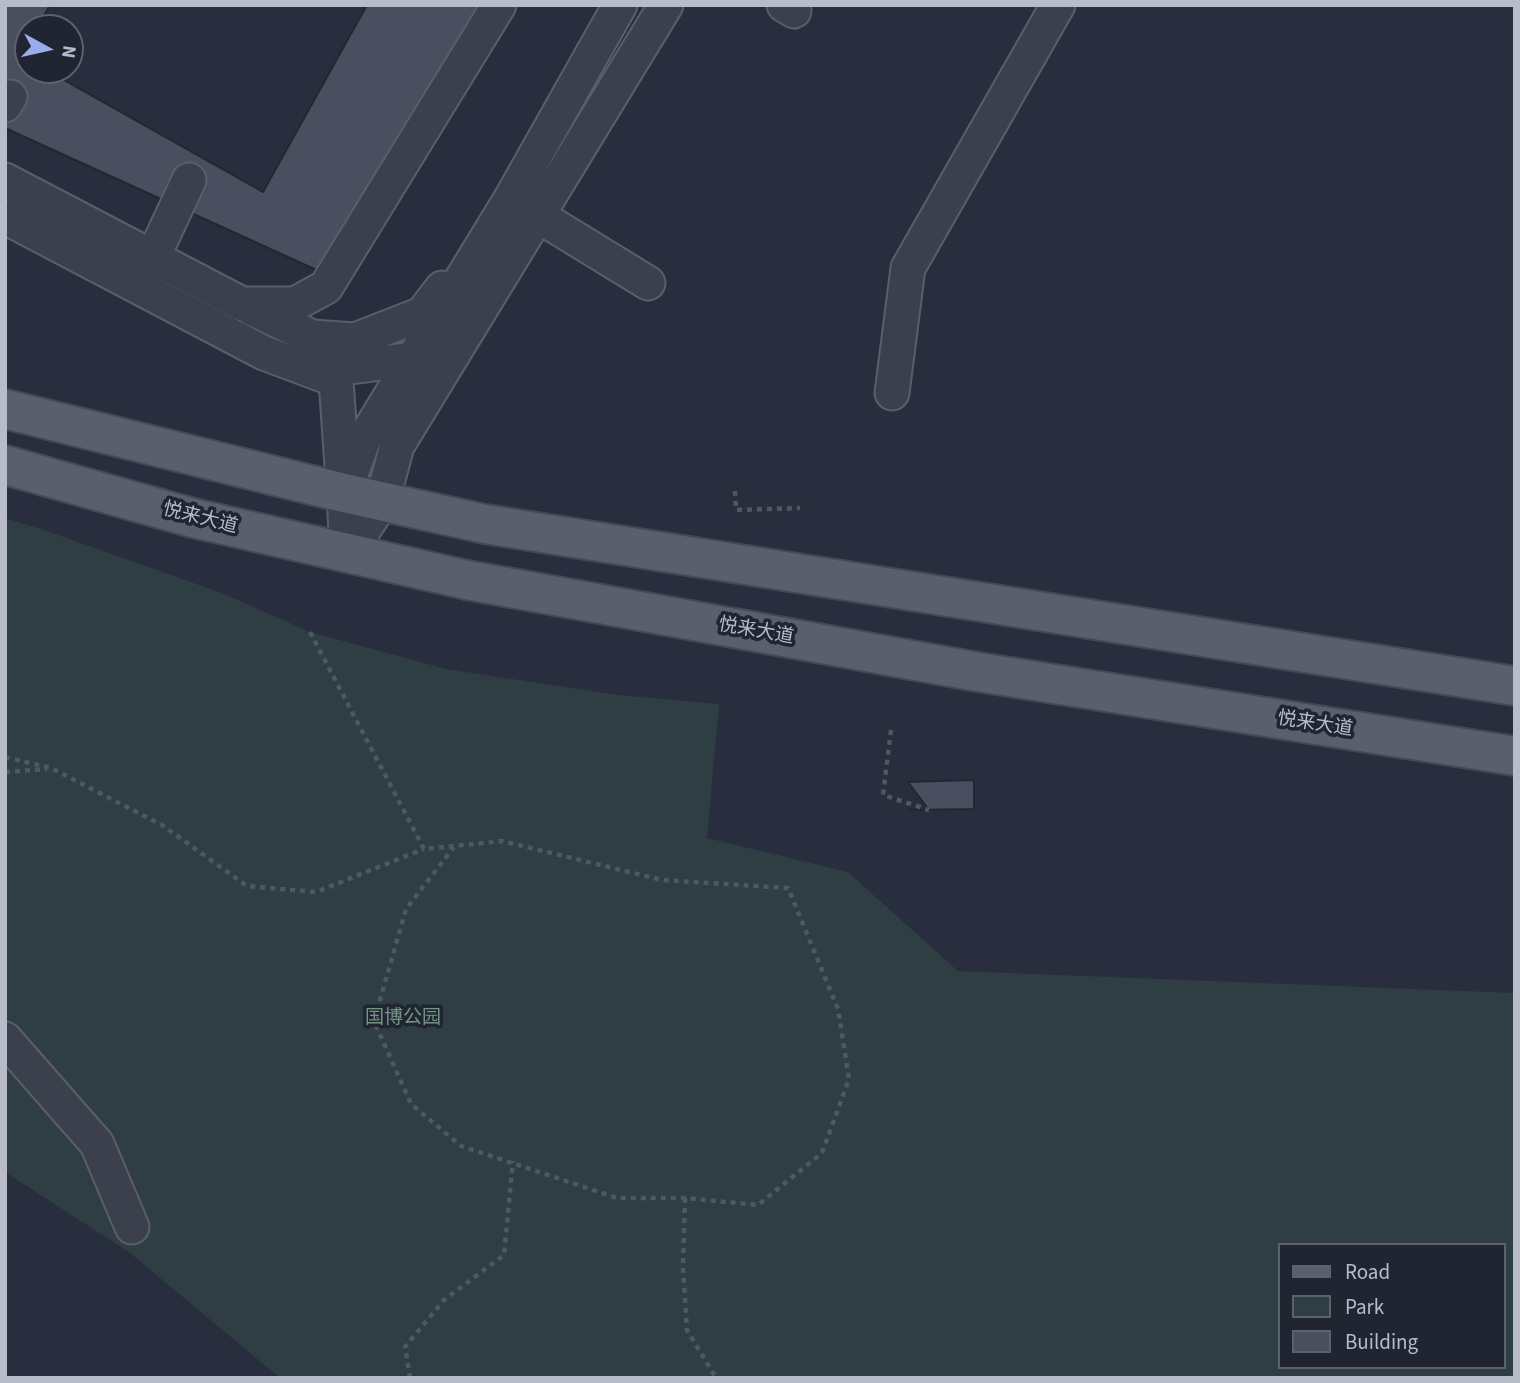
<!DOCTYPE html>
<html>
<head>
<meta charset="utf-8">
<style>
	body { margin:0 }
	#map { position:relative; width:1520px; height:1383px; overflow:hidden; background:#282e3d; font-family:"Source Sans 3",sans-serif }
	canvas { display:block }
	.frame { position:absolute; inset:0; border:7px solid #b8bcc8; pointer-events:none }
	.legend { position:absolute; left:1278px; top:1243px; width:228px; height:126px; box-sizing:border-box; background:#212532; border:2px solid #5d616e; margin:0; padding:9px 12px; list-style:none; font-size:21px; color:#b8bcc8 }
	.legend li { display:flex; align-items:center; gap:14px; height:35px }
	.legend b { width:35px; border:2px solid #5d616e }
	.north { position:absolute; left:14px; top:14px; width:70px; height:70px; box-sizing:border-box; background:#212532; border:2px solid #5d616e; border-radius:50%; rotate:98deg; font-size:19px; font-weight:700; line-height:28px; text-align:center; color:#b8bcc8 }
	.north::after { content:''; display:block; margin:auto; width:24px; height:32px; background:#99acec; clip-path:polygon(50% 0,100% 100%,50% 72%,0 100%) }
</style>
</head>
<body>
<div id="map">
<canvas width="1520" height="1383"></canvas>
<div class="frame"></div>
<ul class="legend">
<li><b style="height:9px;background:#5a5f6d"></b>Road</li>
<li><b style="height:19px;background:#2e3e42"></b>Park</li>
<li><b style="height:19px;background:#4a4f60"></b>Building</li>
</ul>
<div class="north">N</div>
</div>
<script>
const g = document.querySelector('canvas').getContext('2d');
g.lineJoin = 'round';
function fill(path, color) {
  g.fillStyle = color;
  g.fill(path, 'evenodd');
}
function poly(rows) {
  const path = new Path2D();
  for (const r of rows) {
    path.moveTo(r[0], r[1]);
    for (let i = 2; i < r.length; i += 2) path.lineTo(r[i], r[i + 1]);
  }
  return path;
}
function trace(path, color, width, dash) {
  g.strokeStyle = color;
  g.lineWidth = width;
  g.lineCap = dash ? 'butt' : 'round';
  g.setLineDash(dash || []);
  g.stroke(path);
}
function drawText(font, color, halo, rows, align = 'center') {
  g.font = font + ' "Source Sans 3","Noto Sans SC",sans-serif';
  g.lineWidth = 7;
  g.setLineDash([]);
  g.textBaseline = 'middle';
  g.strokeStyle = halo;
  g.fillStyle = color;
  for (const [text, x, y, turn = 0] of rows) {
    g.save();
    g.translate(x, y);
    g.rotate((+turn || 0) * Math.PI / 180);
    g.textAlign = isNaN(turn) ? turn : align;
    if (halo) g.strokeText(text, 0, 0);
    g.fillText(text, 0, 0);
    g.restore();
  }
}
const green = poly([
	[5,518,44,530,222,593,310,632,446,669,618,695,719,704,707,838,848,872,958,971,1515,993,1515,1378,280,1378,130,1253,5,1172],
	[1280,1245,1504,1245,1504,1367,1280,1367]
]);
const building = poly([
	[5,5,482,5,323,273,5,128,5,5],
	[28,28,70,28,70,70,28,70,28,28],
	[50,5,367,5,263,192,46,70,70,70,70,28,37,28,50,5],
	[28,44,28,60,21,56,28,44],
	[974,780,974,809,909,810,929,810,908,782,974,780]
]);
const path = poly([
	[735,491,736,510,800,508],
	[310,632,424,849,502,841,662,880,788,888,838,1009,849,1079,822,1153,758,1205,685,1198,617,1198,461,1146,411,1104,374,1021,406,909,454,847],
	[891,730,883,795,929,810],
	[5,757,51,768,162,825,247,886,316,892,424,849],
	[5,772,47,769],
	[685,1198,683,1268,687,1330,716,1378],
	[410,1378,405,1347,444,1300,504,1255,513,1161]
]);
const minor = poly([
	[620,5,510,200,363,441,344,493,347,555,382,502,397,446,666,5],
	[784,5,794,11],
	[5,105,10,97],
	[5,180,242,304,295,304,326,287,499,5],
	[537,215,648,283],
	[5,217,264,353,336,380,343,481],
	[153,257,189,180],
	[251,308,312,337,355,340,422,314,442,288],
	[311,361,351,367,413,359,424,350],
	[892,393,908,268,1058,5],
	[5,1039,97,1144,132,1227]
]);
const major = poly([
	[5,409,344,493,485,524,1515,686],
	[5,465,193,518,467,580,978,672,1515,756]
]);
const streetNames = [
	["悦来大道",200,519,14],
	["悦来大道",756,632,10],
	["悦来大道",1315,725,9]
];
const parkNames = [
	["国博公园",403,1019]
];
fill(green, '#2e3e42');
fill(building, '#4a4f60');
trace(building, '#232734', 2);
trace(minor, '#5a5e6b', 37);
trace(major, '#454956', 42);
trace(path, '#4c5a5f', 4.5, [5, 5]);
trace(minor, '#3c404d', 33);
trace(major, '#5a5f6d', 38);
drawText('19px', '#b8bcc8', '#212532', streetNames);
drawText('19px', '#729680', '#212532', parkNames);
</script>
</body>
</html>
